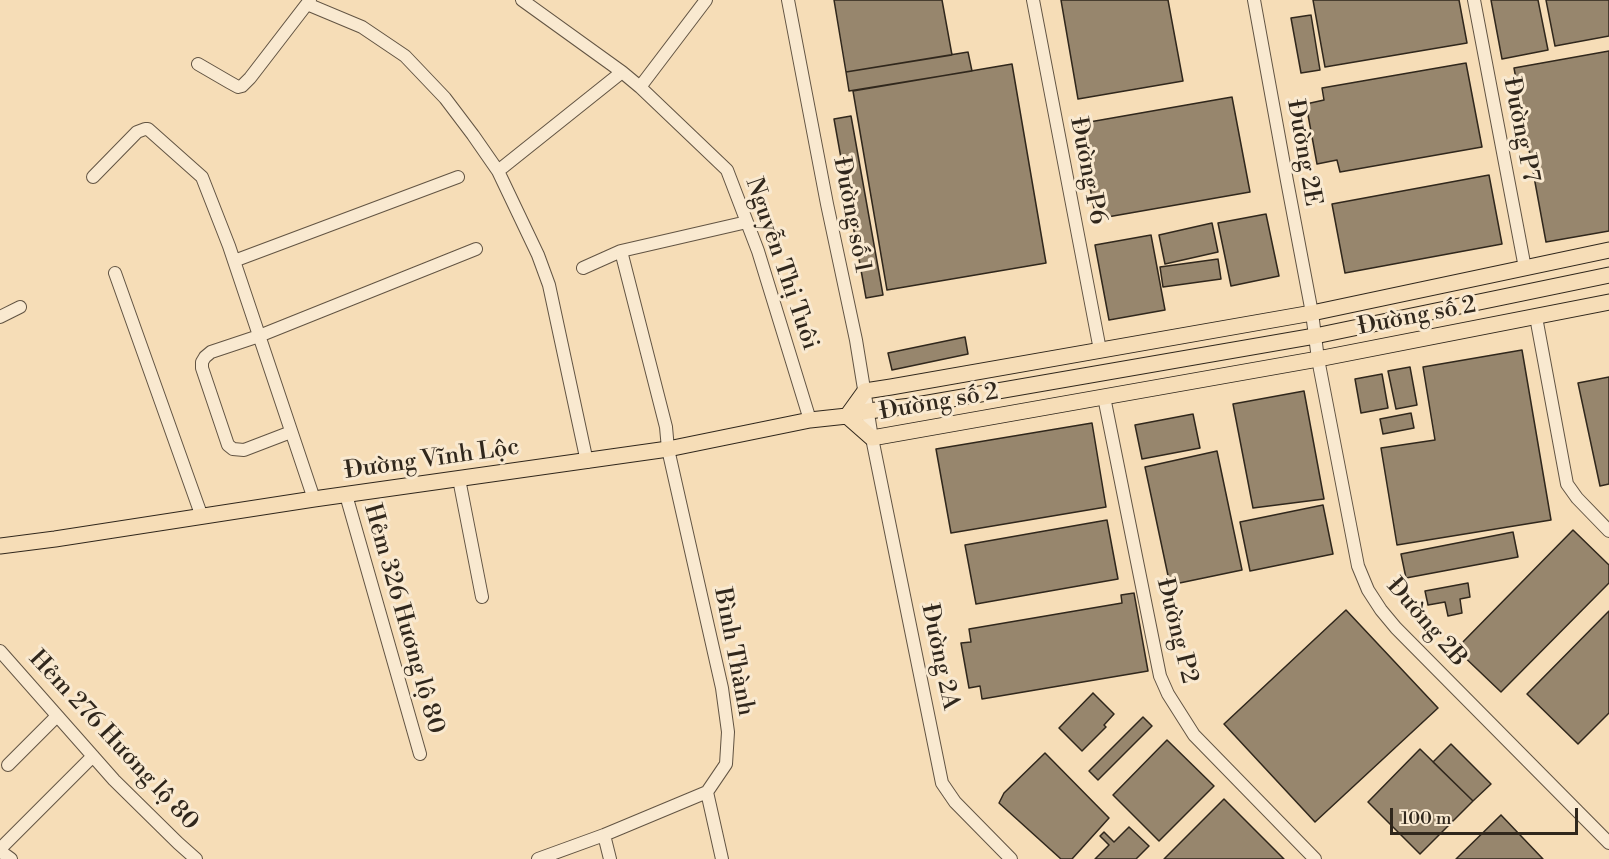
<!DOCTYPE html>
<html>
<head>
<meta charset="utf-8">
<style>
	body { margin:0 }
	#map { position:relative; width:1609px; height:859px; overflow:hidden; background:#f6ddb7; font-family:"Libre Bodoni",serif }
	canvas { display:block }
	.scale { position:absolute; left:1390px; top:808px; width:188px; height:27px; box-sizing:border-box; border:3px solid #30271c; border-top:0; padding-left:8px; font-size:18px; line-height:21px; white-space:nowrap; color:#30271c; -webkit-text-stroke:4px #f9e9d0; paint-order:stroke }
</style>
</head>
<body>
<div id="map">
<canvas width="1609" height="859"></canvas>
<div class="scale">100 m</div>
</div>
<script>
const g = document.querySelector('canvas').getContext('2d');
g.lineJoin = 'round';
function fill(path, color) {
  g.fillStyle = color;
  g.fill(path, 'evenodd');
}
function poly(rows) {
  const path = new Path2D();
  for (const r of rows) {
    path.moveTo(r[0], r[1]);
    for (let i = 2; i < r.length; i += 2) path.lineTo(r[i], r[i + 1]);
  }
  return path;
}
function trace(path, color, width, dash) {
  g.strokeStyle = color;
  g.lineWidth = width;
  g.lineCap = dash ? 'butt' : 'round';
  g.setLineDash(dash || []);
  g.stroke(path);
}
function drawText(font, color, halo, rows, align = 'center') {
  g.font = font + ' "Libre Bodoni",serif';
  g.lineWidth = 6;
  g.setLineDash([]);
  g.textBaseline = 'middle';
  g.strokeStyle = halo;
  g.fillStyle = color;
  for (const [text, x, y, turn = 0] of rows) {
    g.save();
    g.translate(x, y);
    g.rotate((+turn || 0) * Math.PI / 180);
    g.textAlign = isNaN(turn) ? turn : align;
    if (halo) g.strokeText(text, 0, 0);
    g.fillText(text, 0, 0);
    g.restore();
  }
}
const building = poly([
	[834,0,942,0,952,55,846,72,834,0],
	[1061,0,1168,0,1183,81,1078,99,1061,0],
	[1313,0,1459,0,1467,43,1325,67,1313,0],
	[1491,0,1538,0,1548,50,1502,59,1491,0],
	[1546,0,1609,0,1609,36,1555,46,1546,0],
	[1311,15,1320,70,1301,73,1291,18,1311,15],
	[1609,51,1609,231,1546,242,1514,68,1609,51],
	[968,52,972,71,849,91,846,72,968,52],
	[1466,63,1482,147,1340,172,1337,160,1317,164,1306,104,1324,100,1322,88,1466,63],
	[1012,64,1046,263,887,290,853,91,1012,64],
	[1232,97,1250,192,1096,219,1078,124,1232,97],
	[851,116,883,295,866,298,834,119,851,116],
	[1489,175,1502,244,1345,273,1332,204,1489,175],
	[1266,214,1279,276,1231,286,1218,223,1266,214],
	[1212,223,1218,252,1165,264,1159,235,1212,223],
	[1151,235,1165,310,1109,320,1095,245,1151,235],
	[1218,259,1221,279,1163,287,1160,267,1218,259],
	[965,337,968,354,892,370,888,353,965,337],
	[1522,350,1551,520,1397,545,1381,448,1435,440,1423,367,1522,350],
	[1410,367,1417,405,1396,409,1388,371,1410,367],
	[1382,374,1388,408,1361,413,1355,379,1382,374],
	[1609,377,1609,484,1600,486,1578,383,1609,377],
	[1304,391,1324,499,1253,508,1233,404,1304,391],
	[1411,413,1414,428,1383,434,1380,419,1411,413],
	[1193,414,1200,448,1142,459,1135,425,1193,414],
	[1092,423,1106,507,951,533,936,449,1092,423],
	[1217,451,1242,570,1170,585,1145,467,1217,451],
	[1323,505,1333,554,1250,571,1240,522,1323,505],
	[1107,520,1118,579,976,604,965,545,1107,520],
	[1573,530,1609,565,1609,583,1501,692,1456,649,1573,530],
	[1513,532,1518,557,1406,578,1401,554,1513,532],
	[1468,583,1470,597,1460,599,1462,613,1448,616,1445,602,1428,605,1425,591,1468,583],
	[1134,593,1148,671,982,699,980,686,969,688,961,643,971,642,969,629,1122,603,1121,595,1134,593],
	[1346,610,1438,708,1315,822,1224,724,1346,610],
	[1609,611,1609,713,1578,744,1527,694,1609,611],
	[1093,693,1114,714,1104,725,1106,727,1082,751,1059,728,1093,693],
	[1143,717,1152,726,1098,780,1089,771,1143,717],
	[1167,740,1214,786,1159,841,1113,795,1167,740],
	[1451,744,1491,784,1473,801,1433,762,1451,744],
	[1420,749,1473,801,1420,854,1368,802,1420,749],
	[1045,753,1109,818,1072,859,1061,859,999,803,1004,793,1045,753],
	[1224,799,1284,859,1164,859,1224,799],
	[1501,815,1543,859,1456,859,1501,815],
	[1129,827,1149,846,1136,859,1095,859,1109,845,1100,836,1104,832,1114,842,1129,827]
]);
const minor = poly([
	[522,0,622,72,640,87,727,170,758,251,810,420],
	[788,0,827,204,856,340,872,438,942,783,955,802,1011,859],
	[1033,0,1100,350],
	[1254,0,1287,181,1312,313,1318,359,1358,566,1368,590,1381,610,1396,628,1609,843],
	[1474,0,1525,268],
	[307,4,362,27,405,56,445,98,473,135,498,171,538,255,549,285,587,462],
	[198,64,229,82,238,87,242,86,250,78,310,0],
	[640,87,706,0],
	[498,171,622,72],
	[93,177,137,132,145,129,148,129,202,177,229,246,314,499],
	[234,261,458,177],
	[583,268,621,251],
	[115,273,202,517],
	[0,317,20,307],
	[1536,317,1567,484,1577,498,1609,531],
	[1104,397,1160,676,1168,694,1194,735,1315,859],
	[291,432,244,450,233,449,228,445,202,368,202,362,205,357,211,352,259,336,476,249],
	[459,479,482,597],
	[346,495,420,754],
	[0,651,114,780,178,843,196,859],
	[8,765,57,716],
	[604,835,610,859],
	[0,849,93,756],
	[0,851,11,859],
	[538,859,604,835,707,792],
	[722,859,707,792,726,764,728,732,722,688,668,449,666,427,621,251,747,222]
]);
const major = poly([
	[847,416,865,391,891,387,1312,313,1609,250],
	[847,416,872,438,1318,359,1609,302],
	[0,546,55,539,314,499,668,449,810,420,847,416,868,411,911,406,1315,336,1609,275]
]);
const streetNames = [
	["Đường P7",1520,130,79],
	["Đường 2E",1303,153,80],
	["Đường P6",1087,171,79],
	["Đường số 1",851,215,79],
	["Nguyễn Thị Tuôi",781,264,71],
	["Đường số 2",1417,317,-11],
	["Đường số 2",939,403,-10],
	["Đường Vĩnh Lộc",432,460,-8],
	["Hẻm 326 Hương lộ 80",403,619,74],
	["Đường 2B",1426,623,49],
	["Đường P2",1176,631,76],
	["Bình Thành",733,652,79],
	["Đường 2A",939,657,78],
	["Hẻm 276 Hương lộ 80",113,741,47]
];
fill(building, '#97866d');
trace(building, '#30271c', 1.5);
trace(minor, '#625443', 14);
trace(major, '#30271c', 17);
trace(minor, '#f9e9d0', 12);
trace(major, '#f6ddb7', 15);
drawText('24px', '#30271c', '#f9e9d0', streetNames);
</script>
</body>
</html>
